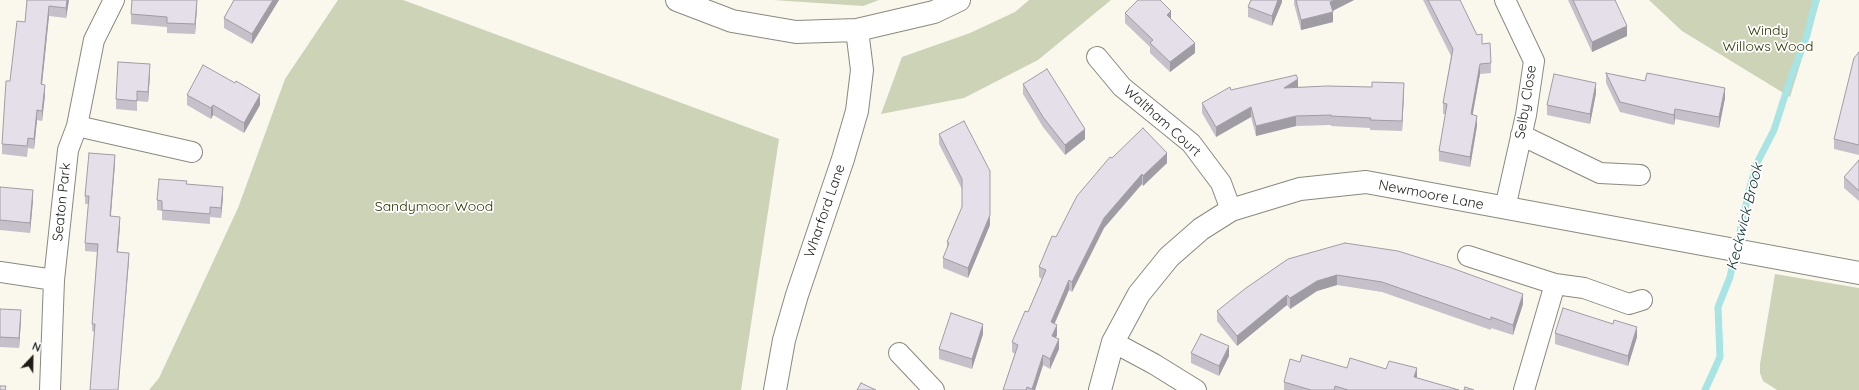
<!DOCTYPE html>
<html>
<head>
<meta charset="utf-8">
<style>
	body { margin:0 }
	#map { position:relative; width:1859px; height:390px; overflow:hidden; background:#faf8ec; font-family:Quicksand,sans-serif }
	canvas { display:block }
	.north { position:absolute; left:12px; top:338px; width:40px; height:40px; -webkit-text-stroke:3px #fff; paint-order:stroke; rotate:22deg; font-size:11px; font-weight:700; line-height:16px; text-align:center; color:#1d1c18 }
	.north::after { content:''; display:block; margin:auto; width:14px; height:18px; background:#1d1c18; clip-path:polygon(50% 0,100% 100%,50% 72%,0 100%) }
</style>
</head>
<body>
<div id="map">
<canvas width="1859" height="390"></canvas>
<div class="north">N</div>
</div>
<script>
const g = document.querySelector('canvas').getContext('2d');
g.lineJoin = 'round';
function fill(path, color) {
  g.fillStyle = color;
  g.fill(path, 'evenodd');
}
function poly(rows) {
  const path = new Path2D();
  for (const r of rows) {
    path.moveTo(r[0], r[1]);
    for (let i = 2; i < r.length; i += 2) path.lineTo(r[i], r[i + 1]);
  }
  return path;
}
function trace(path, color, width, dash) {
  g.strokeStyle = color;
  g.lineWidth = width;
  g.lineCap = dash ? 'butt' : 'round';
  g.setLineDash(dash || []);
  g.stroke(path);
}
function drawText(font, color, halo, rows, align = 'center') {
  g.font = font + ' Quicksand,sans-serif';
  g.lineWidth = 3.5;
  g.setLineDash([]);
  g.textBaseline = 'middle';
  g.strokeStyle = halo;
  g.fillStyle = color;
  for (const [text, x, y, turn = 0] of rows) {
    g.save();
    g.translate(x, y);
    g.rotate((+turn || 0) * Math.PI / 180);
    g.textAlign = isNaN(turn) ? turn : align;
    if (halo) g.strokeText(text, 0, 0);
    g.fillText(text, 0, 0);
    g.restore();
  }
}
const green = poly([
	[338,0,403,0,779,139,741,390,149,390,159,378,238,208,285,79],
	[773,0,879,0,863,6],
	[1029,0,1111,0,1038,60,964,98,881,114,902,57,970,33,1015,12],
	[1649,0,1820,0,1790,97,1682,31],
	[1775,274,1859,288,1859,390,1777,390,1763,381,1760,373,1760,364]
]);
const stream = poly([
	[1705,390,1720,357,1718,307,1730,277,1750,187,1757,163,1774,130,1789,83,1807,35,1816,0]
]);
const minor = poly([
	[1097,57,1122,87,1191,143,1221,183,1231,210],
	[77,126,192,152],
	[1521,135,1600,173,1640,175],
	[1505,208,1526,115,1534,61,1505,0],
	[1468,256,1555,284,1584,288,1629,304,1642,300],
	[0,272,54,280],
	[1113,342,1154,364,1196,390],
	[899,353,934,390],
	[50,390,54,280,68,150,77,126,94,40,114,0],
	[1524,390,1555,284]
]);
const tertiary = poly([
	[677,0,732,21,796,32,857,30,934,12,959,0],
	[775,390,784,340,797,295,843,159,857,111,862,70,857,30],
	[1100,390,1113,342,1139,294,1169,257,1201,229,1231,210,1300,189,1366,182,1859,273]
]);
const wall = poly([
	[27,0,69,0,66,18,49,16,42,84,45,95,42,121,37,120,34,149,28,148,27,157,2,154,2,144,25,22],
	[234,0,279,0,252,44,224,28,224,18],
	[1282,0,1282,2,1272,26,1248,17,1248,7],
	[1294,0,1354,0,1333,11,1333,22,1301,30,1294,4],
	[1423,0,1460,0,1477,35,1482,44,1491,63,1491,73,1480,74,1472,115,1477,126,1470,167,1439,161,1439,151,1446,114,1443,114,1443,103,1451,56],
	[1568,0,1615,0,1627,36,1592,52],
	[197,7,195,34,167,33,167,27,131,24,131,14],
	[1125,13,1171,20,1195,53,1170,72,1150,53,1150,47,1125,23],
	[1859,52,1859,155,1834,149,1834,139],
	[1606,73,1725,98,1719,128,1675,119,1674,125,1620,112,1606,83],
	[150,74,148,102,137,101,137,111,116,109,116,99],
	[235,83,260,105,244,133,213,115,211,119,187,105,187,95],
	[1023,84,1085,139,1065,155,1043,127,1023,94],
	[1298,87,1404,93,1402,131,1370,130,1370,128,1331,126,1331,125,1296,126,1256,136,1251,117,1216,137,1202,113,1202,103,1231,90],
	[1596,93,1590,124,1547,115,1547,105],
	[939,134,990,225,968,278,943,268,943,258,947,249,947,242,962,207,962,189,939,144],
	[1112,158,1167,163,1143,186,1142,184,1104,228,1072,292,1069,290,1054,324,1057,335,1056,337,1059,349,1050,369,1043,365,1035,390,1003,390,1015,354,1012,352,1012,342,1028,312,1042,279,1039,277,1039,267,1056,237],
	[1859,160,1859,201,1844,188,1844,177],
	[115,163,111,216,120,225,118,252,129,261,95,332,92,331,92,324,97,252,85,251,85,243,89,204,85,204,85,196],
	[187,184,223,197,221,218,210,217,210,224,162,220,162,211,157,210,157,200],
	[0,187,33,200,30,233,0,230],
	[1288,259,1523,304,1513,335,1491,328,1491,330,1382,292,1337,285,1317,291,1290,309,1287,305,1237,346,1217,321,1217,311],
	[0,309,21,320,19,348,0,347],
	[1555,333,1637,337,1628,366,1555,344],
	[983,334,972,369,939,359,939,349],
	[1191,353,1229,356,1219,376,1191,363],
	[1300,362,1417,378,1459,390,1284,390,1284,382]
]);
const shadedWall = poly([
	[67,0,69,0,66,18,66,8],
	[197,0,197,7,195,34,195,24],
	[273,0,279,0,252,44,252,34],
	[1278,0,1282,0,1282,2,1272,26,1272,16],
	[1335,0,1354,0,1330,12,1330,2],
	[49,6,49,16,41,94,41,84],
	[1171,11,1171,21,1167,15],
	[1333,12,1333,22,1301,30,1301,20],
	[1627,26,1627,36,1592,52,1592,42],
	[1195,43,1195,53,1170,72,1170,62],
	[150,64,150,74,148,102,148,92],
	[1480,64,1480,74,1471,124,1471,114],
	[1298,79,1298,89,1284,88],
	[1404,83,1404,93,1402,131,1402,121],
	[1596,83,1596,93,1590,124,1590,114],
	[45,85,45,95,42,121,42,111],
	[1725,88,1725,98,1719,128,1719,117],
	[260,95,260,105,244,133,244,123],
	[213,105,213,115,211,119,211,108],
	[1251,107,1251,117,1216,137,1216,127],
	[1675,109,1675,119,1674,125,1674,115],
	[37,110,37,120,34,149,34,139],
	[1296,116,1296,126,1256,136,1256,126],
	[1477,116,1477,126,1470,167,1470,157],
	[1085,129,1085,139,1065,155,1065,145],
	[1167,153,1167,163,1143,186,1143,176],
	[115,155,115,163,110,224,110,216],
	[1142,174,1142,184,1104,228,1072,292,1072,282,1104,218],
	[223,187,223,197,221,218,221,208],
	[33,190,33,200,30,233,30,223],
	[990,215,990,225,968,278,968,268],
	[120,217,120,225,117,260,117,252],
	[129,253,129,261,118,390],
	[1337,275,1337,285,1317,291,1290,309,1290,298,1317,281],
	[1069,280,1069,290,1051,332,1051,322],
	[1523,294,1523,304,1513,335,1513,325],
	[1287,295,1287,305,1237,346,1237,336],
	[21,310,21,320,19,348,19,338],
	[983,324,983,334,972,369,972,359],
	[1057,325,1057,335,1052,346,1052,336],
	[1637,327,1637,337,1628,366,1628,356],
	[1059,339,1059,349,1050,369,1050,359],
	[1229,346,1229,356,1219,376,1219,366],
	[1043,355,1043,365,1035,390,1032,390],
	[1417,368,1417,378,1414,377]
]);
const building = poly([
	[27,0,67,0,66,8,49,6,41,84,45,85,42,111,37,110,34,139,28,138,27,146,2,144,6,81,10,81,17,21,25,22,27,0],
	[132,0,197,0,195,24,167,23,167,17,131,14,132,0],
	[234,0,273,0,252,34,224,18,234,0],
	[1138,0,1160,0,1171,11,1167,15,1195,43,1170,62,1150,43,1153,40,1125,13,1138,0],
	[1251,0,1278,0,1272,16,1248,7,1251,0],
	[1296,0,1335,0,1330,2,1333,12,1301,20,1296,0],
	[1428,0,1460,0,1477,35,1482,34,1482,44,1490,43,1491,63,1480,64,1471,114,1477,116,1470,157,1439,151,1447,104,1443,103,1453,49,1428,0],
	[1573,0,1615,0,1627,26,1592,42,1573,0],
	[1859,52,1859,145,1834,139,1854,58,1859,52],
	[118,62,150,64,148,92,137,91,137,101,116,99,118,62],
	[203,65,235,83,236,81,260,95,244,123,213,105,211,108,187,95,203,65],
	[1047,69,1085,129,1065,145,1043,117,1023,84,1047,69],
	[1606,73,1645,81,1647,73,1725,88,1719,117,1675,109,1674,115,1620,102,1606,73],
	[1554,74,1596,83,1590,114,1547,105,1554,74],
	[1296,75,1298,79,1284,88,1327,86,1372,87,1372,82,1404,83,1402,121,1370,120,1371,118,1331,116,1331,115,1296,116,1256,126,1251,107,1216,127,1202,103,1230,87,1231,90,1296,75],
	[964,121,990,171,990,215,968,268,943,258,949,243,947,242,962,207,962,179,939,134,964,121],
	[1143,128,1167,153,1143,176,1142,174,1104,218,1072,282,1069,280,1051,322,1057,325,1052,336,1059,339,1050,359,1043,355,1032,389,1027,387,1026,390,1003,390,1018,345,1012,342,1025,311,1028,312,1046,270,1039,267,1052,236,1056,237,1077,196,1110,157,1112,158,1143,128],
	[89,153,115,155,110,216,120,217,117,252,129,253,118,390,90,390,95,324,92,324,98,244,85,243,89,196,85,196,89,153],
	[1859,160,1859,191,1844,177,1859,160],
	[159,179,187,181,186,184,223,187,221,208,210,207,210,214,162,210,162,201,157,200,159,179],
	[0,187,33,190,30,223,0,220,0,187],
	[1345,243,1398,251,1449,267,1523,294,1513,325,1491,317,1491,320,1382,282,1337,275,1317,281,1290,298,1287,295,1237,336,1217,311,1246,288,1288,259,1345,243],
	[1563,308,1613,324,1614,320,1637,327,1628,356,1555,333,1563,308],
	[0,309,21,310,19,338,0,337,0,309],
	[951,313,983,324,972,359,939,349,951,313],
	[1201,334,1229,346,1219,366,1191,353,1201,334],
	[1302,355,1347,368,1350,358,1386,369,1389,361,1417,368,1414,377,1459,390,1348,390,1335,386,1334,390,1311,390,1284,382,1290,359,1300,362,1302,355],
	[861,383,876,390,857,390,861,383],
	[0,386,6,386,5,390,0,390,0,386],
	[1465,387,1474,390,1464,390,1465,387]
]);
const parkNames = [
	["Windy",1768,31],
	["Willows Wood",1768,47],
	["Sandymoor Wood",434,207]
];
const streetNames = [
	["Selby Close",1526,102,-81],
	["Waltham Court",1162,121,42],
	["Newmoore Lane",1431,195,11],
	["Seaton Park",62,202,-84],
	["Wharford Lane",825,211,-71]
];
const waterNames = [
	["Keckwick Brook",1745,217,-76]
];
fill(green, '#ccd3b7');
trace(stream, '#a8e4e4', 7);
trace(minor, '#8b897e', 22);
trace(tertiary, '#8b897e', 24);
trace(minor, '#fff', 20);
trace(tertiary, '#fff', 22);
fill(wall, '#c5c0c9');
fill(shadedWall, '#a09ca4');
fill(building, '#e5dfea');
trace(building, '#a09ca4', 1);
drawText('14px', '#2c3400', '#fff', parkNames);
drawText('14px', '#1d1c18', '#fff', streetNames);
drawText('italic 15px', '#123131', '#fff', waterNames);
</script>
</body>
</html>
